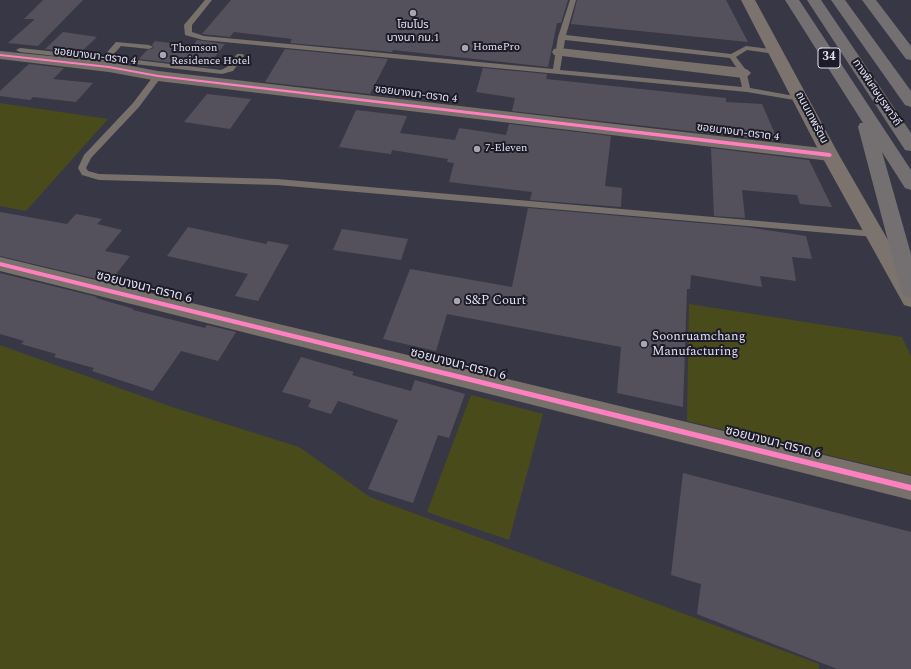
<!DOCTYPE html>
<html>
<head>
<meta charset="utf-8">
<style>
	body { margin:0 }
	canvas { display:block; background:#383745 }
</style>
</head>
<body>
<canvas width="911" height="669"></canvas>
<script>
const g = document.querySelector('canvas').getContext('2d');
g.lineJoin = 'round';
function fill(path, color) {
  g.fillStyle = color;
  g.fill(path, 'evenodd');
}
function poly(rows) {
  const path = new Path2D();
  for (const r of rows) {
    path.moveTo(r[0], r[1]);
    for (let i = 2; i < r.length; i += 2) path.lineTo(r[i], r[i + 1]);
  }
  return path;
}
function trace(path, color, width, dash) {
  g.strokeStyle = color;
  g.lineWidth = width;
  g.lineCap = dash ? 'butt' : 'round';
  g.setLineDash(dash || []);
  g.stroke(path);
}
function drawText(font, color, halo, rows, align = 'center') {
  g.font = font + ' Spectral,"Noto Sans Thai",serif';
  g.lineWidth = 4;
  g.setLineDash([]);
  g.textBaseline = 'middle';
  g.strokeStyle = halo;
  g.fillStyle = color;
  for (const [text, x, y, turn = 0] of rows) {
    g.save();
    g.translate(x, y);
    g.rotate((+turn || 0) * Math.PI / 180);
    g.textAlign = isNaN(turn) ? turn : align;
    if (halo) g.strokeText(text, 0, 0);
    g.fillText(text, 0, 0);
    g.restore();
  }
}
const green = poly([
	[0,103,108,119,26,211,0,206],
	[689,304,902,337,911,356,911,475,687,421],
	[0,345,172,407,299,447,370,497,819,664,819,669,0,669],
	[471,395,543,414,509,540,427,512]
]);
const building = poly([
	[43,0,83,0,38,46,8,43,35,19,24,19],
	[231,0,568,0,561,23,557,23,548,67,393,50,392,52,290,43,292,39,234,32,230,37,202,34],
	[577,0,726,0,748,42,571,24],
	[63,32,97,37,80,53,45,49],
	[197,40,225,44,207,67,139,59,147,50,154,48,152,45,155,41,193,46],
	[285,49,388,59,370,94,265,82],
	[29,64,64,68,53,79,93,83,76,102,33,97,30,100,0,96,0,91],
	[483,68,547,74,546,79,726,98,726,102,762,104,778,141,512,111,515,98,476,92],
	[207,94,251,99,230,129,184,122],
	[356,110,407,116,400,133,455,140,459,128,506,135,509,124,611,136,605,186,622,188,621,207,530,200,532,192,449,182,454,163,447,162,448,159,392,150,391,154,339,147],
	[711,148,809,160,832,207,800,204,797,195,742,190,745,218,714,216],
	[528,208,746,227,806,236,812,259,792,257,796,281,760,276,762,287,691,275,690,289,687,289,683,407,617,393,621,347,447,314,436,351,383,339,410,269,512,287],
	[0,212,67,224,76,214,102,219,97,224,122,230,105,251,130,256,110,282,0,256],
	[188,227,266,244,268,241,289,245,258,301,235,296,248,274,167,256],
	[342,229,408,239,401,260,333,250],
	[0,273,97,297,96,298,134,309,133,310,205,328,207,325,236,332,218,361,181,351,153,391,92,371,94,368,54,357,56,354,21,344,24,341,0,334],
	[301,357,354,372,352,375,411,391,415,380,465,394,449,438,438,435,413,503,368,489,398,420,338,401,331,414,308,407,311,400,282,392],
	[683,473,911,532,911,669,837,669,697,614,701,584,671,575]
]);
const lane = poly([
	[205,0,212,0,192,25,192,32,204,36,553,69,558,37,570,0,576,0,566,35,731,54,746,46,778,50,778,54,775,54,747,50,736,57,746,70,750,88,800,97,804,99,800,101,747,92,203,40,185,35,184,25,205,0],
	[565,40,730,58,738,70,742,87,560,70,565,40],
	[116,42,149,45,153,47,149,49,121,46,111,57,221,70,227,67,237,54,243,54,244,56,233,71,222,74,117,62,111,67,107,65,110,62,20,52,16,50,20,48,103,57,116,42],
	[155,74,158,74,162,76,139,107,91,158,86,168,88,171,99,174,277,179,874,231,879,234,874,237,277,185,99,180,82,175,78,168,84,155,133,103,155,74]
]);
const street = poly([
	[559,48,743,68,748,70,751,73,748,76,743,78,554,55,552,52,554,49,559,48],
	[0,51,109,62,158,71,830,149,836,151,839,155,836,159,830,161,158,81,109,72,0,59,0,51],
	[0,257,911,476,911,500,0,271,0,257]
]);
const secondary = poly([
	[741,0,755,0,839,155,911,280,911,307,904,305,821,155,741,0]
]);
const highway = poly([
	[785,0,799,0,911,170,911,190,905,188,882,152,911,254,911,298,904,296,901,290,858,127,860,123,863,123,785,0],
	[807,0,821,0,911,133,911,151,905,150,807,0],
	[831,0,845,0,911,91,911,107,905,105,831,0],
	[862,0,876,0,911,46,911,60,906,59,862,0]
]);
const cycleway = poly([
	[0,54,109,66,158,75,830,153,832,155,830,157,158,77,109,68,0,56,0,54],
	[0,262,911,485,911,491,0,266,0,262]
]);
const markers = [
	[413,13,4,"#a6a5b5"],
	[465,48,4,"#a6a5b5"],
	[163,55,4,"#a6a5b5"],
	[477,149,4,"#a6a5b5"],
	[457,301,4,"#a6a5b5"],
	[644,344,4,"#a6a5b5"]
];
const farPoinames = [
	["โฮมโปร",413,26,"center"],
	["บางนา กม.1",413,39,"center"],
	["HomePro",473,48],
	["Thomson",171,49],
	["Residence Hotel",171,62],
	["7-Eleven",485,149]
];
const farStreetnames = [
	["ซอยบางนา-ตราด 4",95,57,7],
	["ทางพิเศษบูรพาวิถี",876,93,56],
	["ซอยบางนา-ตราด 4",416,95,7],
	["ถนนเทพรัตน",811,118,62],
	["ซอยบางนา-ตราด 4",738,133,7]
];
const shields = [
	[829,58,22]
];
const shieldNames = [
	["34",829,58]
];
const streetNames = [
	["ซอยบางนา-ตราด 6",144,288,14],
	["ซอยบางนา-ตราด 6",458,365,14],
	["ซอยบางนา-ตราด 6",773,443,14]
];
const poiNames = [
	["S&P Court",465,301],
	["Soonruamchang",652,337],
	["Manufacturing",652,352]
];
fill(green, '#494b1b');
fill(building, '#55515c');
fill(lane, '#78706b');
fill(street, '#78706b');
fill(secondary, '#7c736f');
fill(highway, '#747072');
fill(cycleway, '#ff80c0');
for (const [x, y, r, color] of markers) {
  const dot = new Path2D();
  dot.arc(x, y, r, 0, 2 * Math.PI);
  g.fillStyle = color;
  g.fill(dot);
  trace(dot, '#1c1b27', 1.5);
}
drawText('11px', '#e1e0f1', '#1c1b27', farPoinames, 'left');
drawText('11px', '#e1e0f1', '#1c1b27', farStreetnames);
for (const [x, y, w] of shields) {
  const box = new Path2D();
  box.roundRect(x - w / 2, y - 10, w, 20, 3);
  g.fillStyle = '#1c1b27';
  g.fill(box);
  trace(box, '#e1e0f1', 1);
}
drawText('bold 12px', '#e1e0f1', null, shieldNames);
drawText('13px', '#e1e0f1', '#1c1b27', streetNames);
drawText('13px', '#e1e0f1', '#1c1b27', poiNames, 'left');
</script>
</body>
</html>
